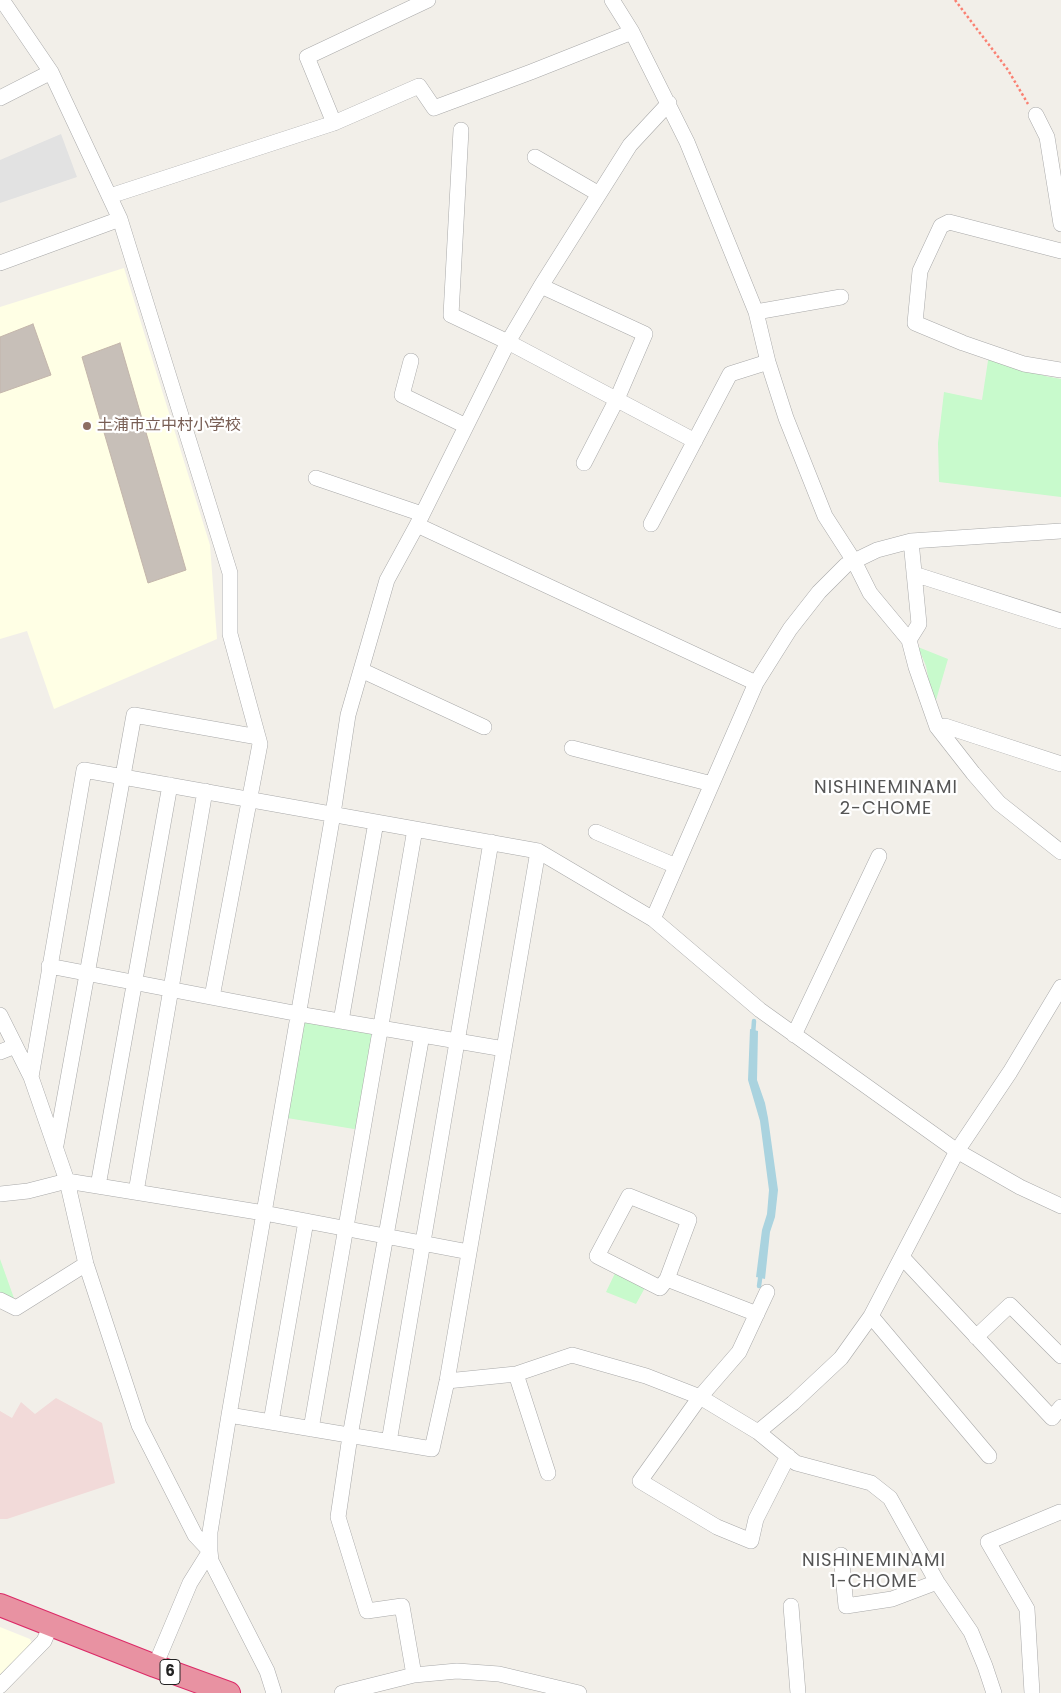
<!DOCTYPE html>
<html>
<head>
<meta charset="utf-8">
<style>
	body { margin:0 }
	canvas { display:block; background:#f2efe9 }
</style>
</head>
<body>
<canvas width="1061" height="1693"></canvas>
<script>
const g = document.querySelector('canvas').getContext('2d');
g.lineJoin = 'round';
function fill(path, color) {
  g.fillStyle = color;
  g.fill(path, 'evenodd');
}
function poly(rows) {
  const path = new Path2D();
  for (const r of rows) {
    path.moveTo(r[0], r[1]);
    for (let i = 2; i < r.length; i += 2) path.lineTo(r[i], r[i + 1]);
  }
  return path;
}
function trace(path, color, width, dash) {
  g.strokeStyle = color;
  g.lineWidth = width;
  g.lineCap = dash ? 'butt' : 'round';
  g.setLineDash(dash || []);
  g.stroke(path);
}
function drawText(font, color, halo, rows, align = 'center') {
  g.font = font + ' Poppins,"Noto Sans JP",sans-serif';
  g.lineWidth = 4.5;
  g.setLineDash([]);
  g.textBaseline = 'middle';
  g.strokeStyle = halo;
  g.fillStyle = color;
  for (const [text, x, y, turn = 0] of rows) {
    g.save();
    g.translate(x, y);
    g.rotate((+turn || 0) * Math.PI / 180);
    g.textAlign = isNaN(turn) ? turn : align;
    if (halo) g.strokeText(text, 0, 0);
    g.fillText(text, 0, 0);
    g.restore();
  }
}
const commercial = poly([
	[56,1398,102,1423,115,1483,7,1519,0,1519,0,1411,12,1418,21,1402,35,1414]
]);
const education = poly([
	[124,268,210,545,217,639,54,709,27,631,0,639,0,307],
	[0,1627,30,1639,32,1643,0,1676]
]);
const park = poly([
	[989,354,1023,366,1045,376,1061,379,1061,497,939,482,938,443,944,392,982,400],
	[918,647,948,659,934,707,926,666],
	[298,1017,376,1030,360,1130,281,1117],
	[0,1259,15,1301,0,1294],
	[617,1269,647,1284,636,1304,606,1292]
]);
const parking = poly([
	[61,134,77,177,0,203,0,160]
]);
const water = poly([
	[750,1029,758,1031,757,1080,765,1103,768,1118,778,1190,775,1217,770,1232,765,1279,756,1277,762,1230,767,1214,769,1190,760,1121,748,1080]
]);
const stream = poly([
	[753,1035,754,1021],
	[759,1286,761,1272]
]);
const building = poly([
	[33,324,51,375,0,393,0,337,33,324],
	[120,343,186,570,148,583,82,357,120,343]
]);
const path = poly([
	[955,0,1008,70,1028,104]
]);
const minor = poly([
	[2,0,51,72,120,219,230,573,230,634,260,744,212,997],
	[612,0,632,32,687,142,756,312,768,362,786,418,825,516,854,561,870,593,909,640,916,667,937,727,973,773,999,803,1061,852],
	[0,98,51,72],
	[1036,115,1047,137,1061,224],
	[334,123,307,57,428,0],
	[461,130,451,315,508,342,695,441],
	[535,157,599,194],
	[110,196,334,123,419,86,434,108,531,72,632,32],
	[1061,251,949,222,941,226,920,271,915,323,963,343,1024,364,1061,370],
	[0,263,120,219],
	[541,286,645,334,617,399,584,463],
	[756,312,841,297],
	[411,361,402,395,466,426],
	[316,478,422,514],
	[651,524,730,374,768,362],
	[417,525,756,683],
	[914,574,1061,621],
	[909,640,919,624,911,541],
	[361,670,484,727],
	[937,727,945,726,1061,764],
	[572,748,712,784],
	[596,832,676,866],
	[653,919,756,683,790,629,819,592,846,565,877,550,911,541,1061,531],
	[49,966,299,1014,504,1049],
	[0,1015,31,1077,67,1181,86,1264,139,1425,195,1535,210,1551],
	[341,1021,376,822],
	[794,1035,879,856],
	[0,1052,15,1046],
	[31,1077,84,770,538,851,653,919,760,1010,957,1151,1020,1187,1061,1206],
	[56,1145,134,715,258,737],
	[98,1186,170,785],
	[136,1192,205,791],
	[0,1194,28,1191,67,1181,264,1213,469,1252],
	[902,1257,1052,1418,1061,1407],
	[667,1279,689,1220,629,1196,597,1256,660,1288,667,1279,757,1314],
	[767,1292,739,1352,700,1397,640,1481,717,1527,751,1541,756,1519,788,1456],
	[0,1300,16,1308,86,1264],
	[871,1316,989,1456],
	[976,1337,1010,1305,1061,1356],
	[516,1374,548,1473],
	[447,1381,516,1374,572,1355,646,1376,700,1397,758,1432,796,1463,871,1483,890,1498,937,1582,971,1632,985,1666,994,1693],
	[229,1415,432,1449,447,1381,538,851],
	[271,1422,306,1221],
	[311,1429,415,829],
	[758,1432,793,1403,841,1358,871,1316,957,1151,1010,1072,1061,987],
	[389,1442,491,842],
	[841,1555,846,1606,892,1599,937,1582],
	[791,1606,798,1693],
	[155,1666,190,1583,210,1551],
	[414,1675,402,1606,367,1611,338,1517,350,1436,422,1035],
	[0,1686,44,1641,51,1625],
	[274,1693,267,1671,211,1561,210,1551,210,1532,229,1415,333,814,348,715,387,580,417,525,508,342,541,286,630,145,669,103],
	[342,1693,414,1675,457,1671,499,1674,579,1693],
	[1032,1693,1027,1609,988,1542,1060,1512]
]);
const highway = poly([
	[0,1605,155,1666,229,1693]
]);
const markers = [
	[87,426,5,"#8d6e63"]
];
const shields = [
	[170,1672,20]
];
const shieldNames = [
	["6",170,1672]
];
const educationNames = [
	["土浦市立中村小学校",97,426]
];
const neighbourhoodNames = [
	["NISHINEMINAMI",886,788],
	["2-CHOME",886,809],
	["NISHINEMINAMI",874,1561],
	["1-CHOME",874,1582]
];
fill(commercial, '#f2dad9');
fill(education, '#ffffe5');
fill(park, '#c8facc');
fill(parking, '#e2e2e2');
fill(water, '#aad3df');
trace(stream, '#aad3df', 4.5);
fill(building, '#c7bfb8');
trace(building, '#c4b6ab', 1);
trace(minor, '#a9a9a9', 16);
trace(highway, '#dc2a67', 24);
trace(path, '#fa8072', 2.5, [2.5, 2.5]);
trace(minor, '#fff', 15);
trace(highway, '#e892a2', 22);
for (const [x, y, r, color] of markers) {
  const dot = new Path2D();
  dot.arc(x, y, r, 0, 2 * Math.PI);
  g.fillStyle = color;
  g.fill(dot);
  trace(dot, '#fff', 2);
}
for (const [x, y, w] of shields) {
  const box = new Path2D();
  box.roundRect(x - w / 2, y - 12.5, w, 25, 4);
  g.fillStyle = '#fff';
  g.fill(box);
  trace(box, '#222', 1);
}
drawText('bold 15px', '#222', null, shieldNames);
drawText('16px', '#785e54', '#fff', educationNames, 'left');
g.letterSpacing = '1px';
drawText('18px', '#555', '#fff', neighbourhoodNames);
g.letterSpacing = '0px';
</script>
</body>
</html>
